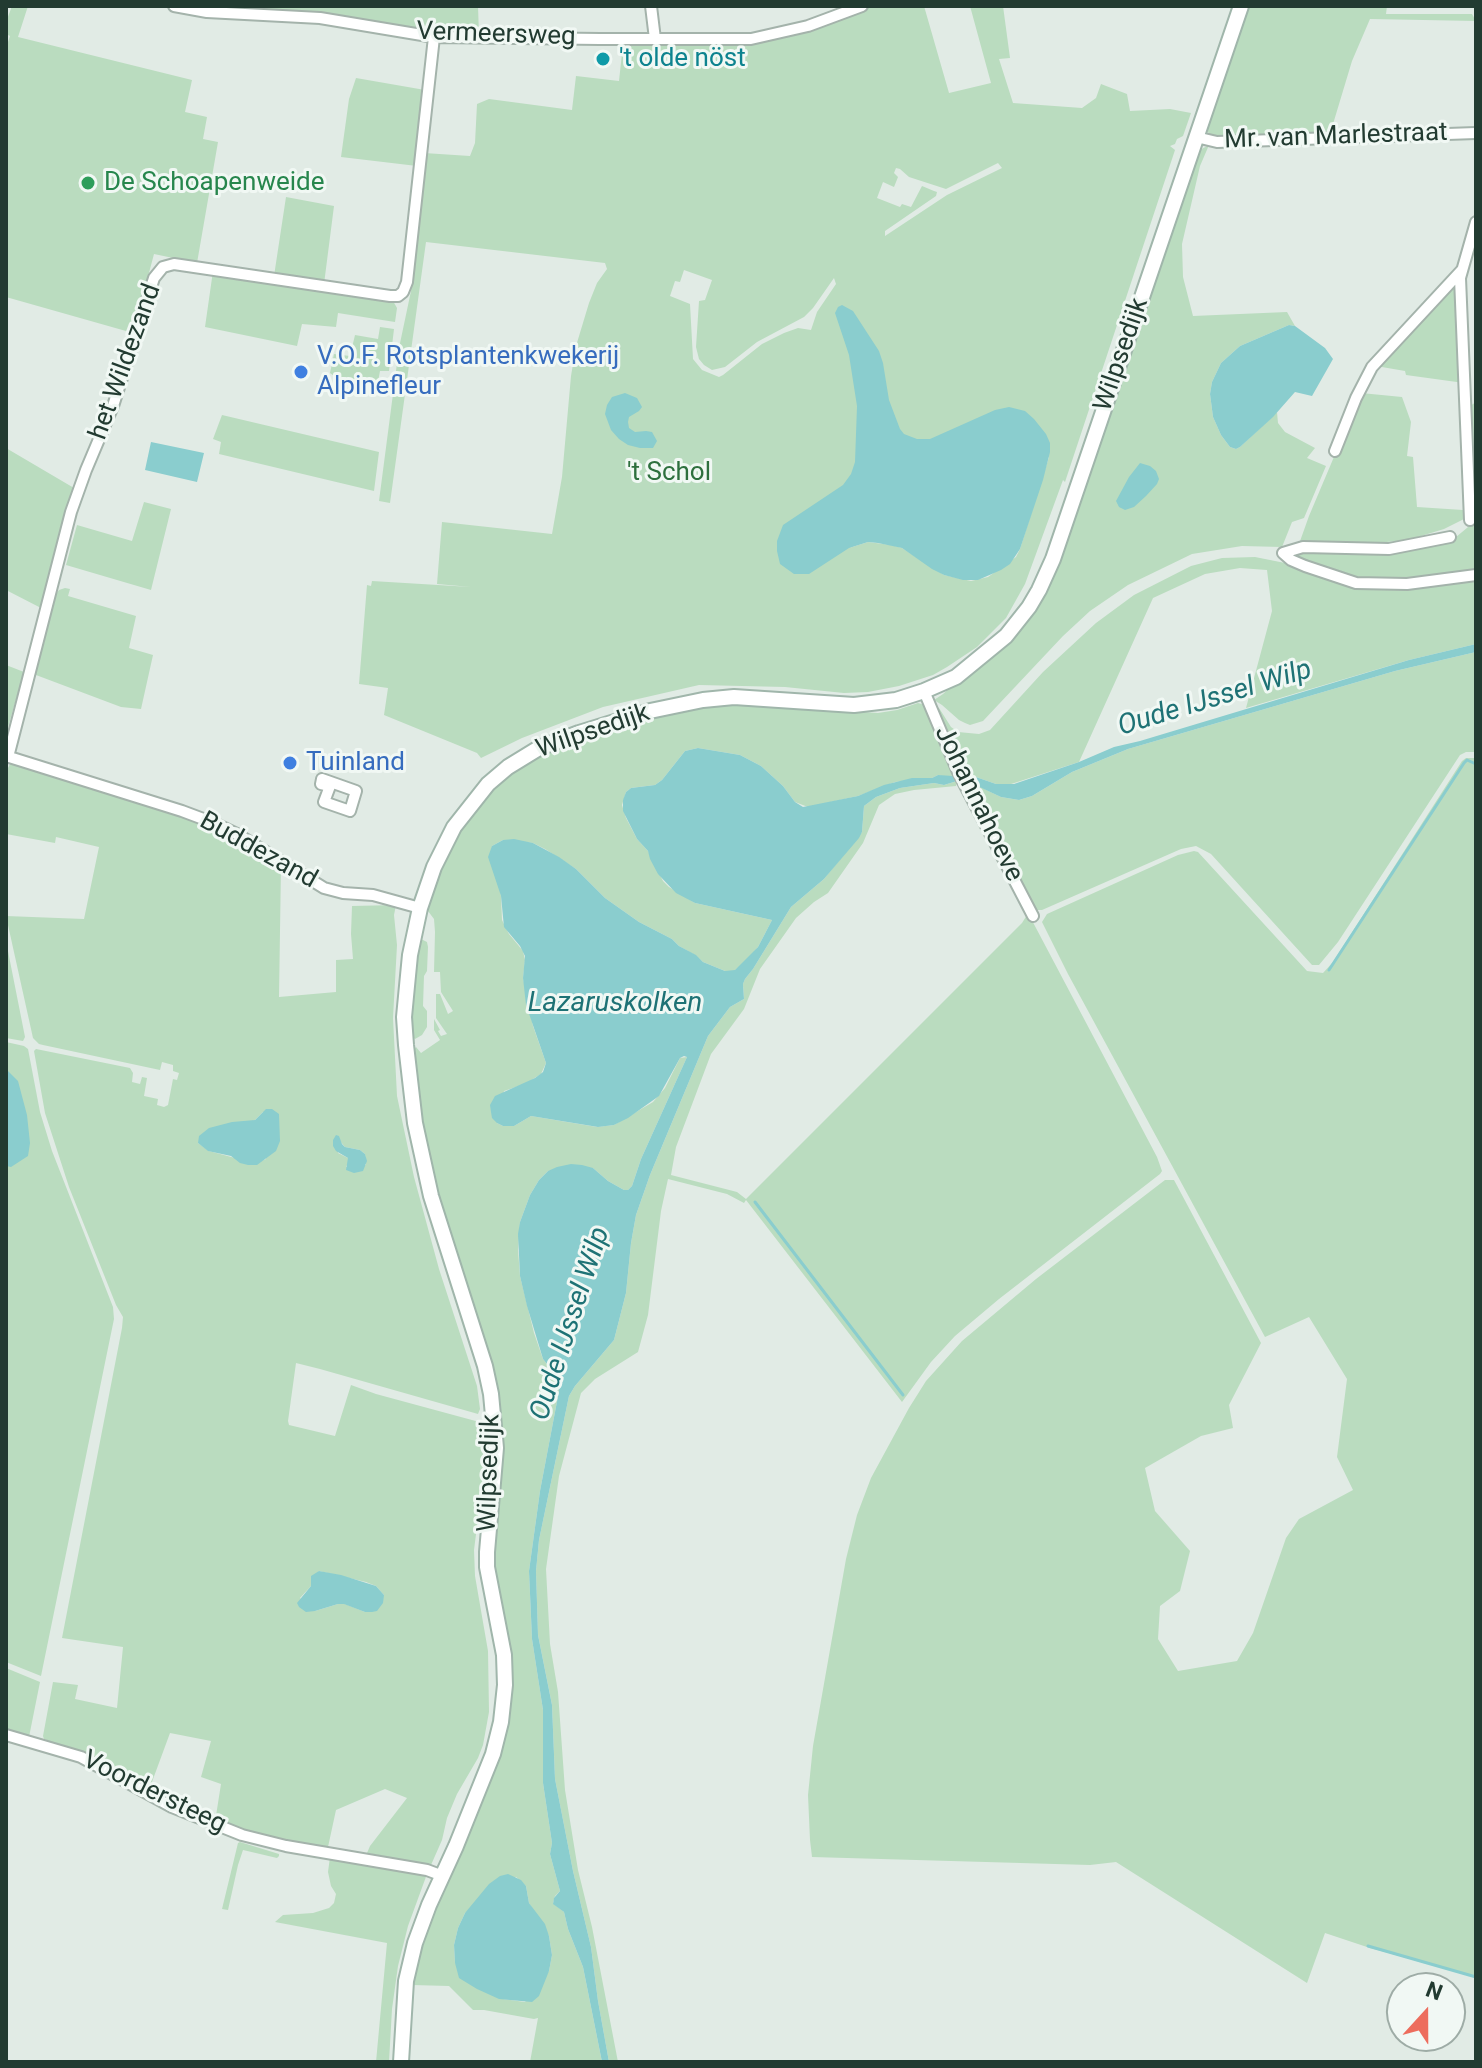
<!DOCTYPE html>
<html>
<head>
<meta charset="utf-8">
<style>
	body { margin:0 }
	#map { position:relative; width:1482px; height:2068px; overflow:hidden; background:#e1ebe5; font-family:Roboto,sans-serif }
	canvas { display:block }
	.frame { position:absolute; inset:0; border:8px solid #223b31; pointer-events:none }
	.north { position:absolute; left:1386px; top:1972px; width:80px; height:80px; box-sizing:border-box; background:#f1f8f4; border:2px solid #9eaca6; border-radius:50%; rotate:21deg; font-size:22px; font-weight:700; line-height:32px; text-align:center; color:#223b31 }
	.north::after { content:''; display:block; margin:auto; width:28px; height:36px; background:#ed6d5d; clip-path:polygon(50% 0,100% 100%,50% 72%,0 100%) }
</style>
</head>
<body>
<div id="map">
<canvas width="1482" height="2068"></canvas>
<div class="frame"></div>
<div class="north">N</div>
</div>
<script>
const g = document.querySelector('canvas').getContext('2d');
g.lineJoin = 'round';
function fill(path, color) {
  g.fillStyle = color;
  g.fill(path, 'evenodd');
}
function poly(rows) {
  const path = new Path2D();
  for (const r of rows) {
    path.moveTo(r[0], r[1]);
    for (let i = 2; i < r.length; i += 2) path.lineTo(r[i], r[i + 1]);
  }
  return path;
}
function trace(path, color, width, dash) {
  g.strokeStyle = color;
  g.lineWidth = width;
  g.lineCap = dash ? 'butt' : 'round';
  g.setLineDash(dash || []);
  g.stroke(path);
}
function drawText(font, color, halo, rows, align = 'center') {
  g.font = font + ' Roboto,sans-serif';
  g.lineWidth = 6;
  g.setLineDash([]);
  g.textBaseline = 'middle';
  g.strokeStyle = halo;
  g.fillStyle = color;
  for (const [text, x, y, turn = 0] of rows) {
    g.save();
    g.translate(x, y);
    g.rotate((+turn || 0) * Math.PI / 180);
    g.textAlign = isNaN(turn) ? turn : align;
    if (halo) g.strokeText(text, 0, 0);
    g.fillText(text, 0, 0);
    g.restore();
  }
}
const green = poly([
	[12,6,28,6,18,37,192,80,185,112,207,117,203,139,218,142,197,263,154,254,133,333,6,297,6,48,10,36,6,34,6,22],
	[199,6,478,6,479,35,449,33],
	[870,6,924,6,949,93,991,83,970,6,1003,6,1010,58,999,59,1013,103,1082,108,1096,98,1101,84,1127,94,1130,111,1170,109,1191,113,1183,136,1177,139,1175,144,1170,146,1175,150,1065,482,1063,480,1025,584,1006,618,977,647,947,667,933,675,899,686,868,692,844,693,785,687,699,685,603,707,522,738,481,758,477,753,384,715,388,688,359,684,367,585,371,586,372,581,471,587,437,584,442,522,552,534,562,477,571,376,576,346,589,303,597,283,607,269,605,263,426,242,390,503,379,501,399,348,411,291,424,153,470,156,475,143,477,104,489,99,572,110,576,76,619,81,623,44,733,43,852,14],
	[998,163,1002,168,947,195,885,236,885,231,936,196,937,192,934,191,922,186,911,207,902,204,900,207,877,198,883,182,894,187,898,177,894,173,896,168,900,169,909,177,946,189],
	[684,270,712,280,705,300,699,301,696,347,699,359,704,365,712,370,725,367,757,342,804,317,813,308,834,278,836,284,817,312,811,330,798,328,784,333,762,344,723,375,719,377,702,370,693,359,690,304,670,296,675,281,680,282],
	[1049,457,1020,549,1016,557,988,577,971,581,944,575,902,548,891,545,868,542,849,548],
	[1249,6,1387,6,1386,14,1472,14,1476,21,1370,19,1352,61,1330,134,1233,139,1211,136,1205,128,1225,64],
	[356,78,425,90,417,166,341,157,349,99],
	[1209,145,1200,166,1182,244,1183,277,1193,316,1287,312,1295,326,1289,325,1240,346,1221,363,1212,382,1210,394,1213,417,1221,435,1230,447,1236,449,1240,447,1277,412,1278,423,1285,432,1315,448,1307,458,1326,466,1304,518,1292,522,1282,547,1242,546,1192,554,1128,585,1090,611,1063,636,983,721,970,725,965,723,959,720,942,705,934,700,943,694,1030,613,1196,152],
	[286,197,334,206,324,284,274,276],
	[213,271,393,301,397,308,395,322,338,313,336,327,302,324,297,346,205,327],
	[1454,282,1460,301,1464,383,1406,375,1405,371,1376,366],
	[380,327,394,329,389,371,380,371,377,387,338,379,330,373,334,354,350,356,355,335,378,339],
	[1361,393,1402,397,1411,422,1407,456,1413,457,1417,507,1463,510,1464,519,1444,529,1408,540,1376,543,1299,544,1309,516],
	[1476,402,1476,460,1471,462,1470,406],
	[222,415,379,452,374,491,219,454,221,442,213,439],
	[6,448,74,488,41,608,6,590],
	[144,502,171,509,151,590,66,565,77,525,132,541],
	[1473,523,1476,523,1476,570,1389,581,1349,579,1294,557,1294,552,1418,547,1456,537],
	[1255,557,1285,563,1339,584,1365,589,1399,589,1476,580,1476,644,1409,660,1246,708,1272,611,1267,570,1240,568,1205,574,1153,598,1079,762,1008,785,996,784,973,776,972,783,1001,797,1019,800,1032,796,1072,772,1128,749,1395,671,1476,652,1476,752,1466,752,1460,755,1338,942,1319,965,1312,965,1211,854,1196,846,1181,849,1042,910,1036,910,1031,904,961,772,934,706,939,708,951,727,958,732,979,734,990,730,1043,672,1096,623,1134,595,1191,566,1222,558],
	[65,588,70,589,68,596,136,616,129,648,153,655,141,709,121,707,36,675,35,663,55,595,59,590],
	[6,665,24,672,6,734],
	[918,703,925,705,957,775,945,777,938,775,932,778,895,782,858,796,808,807,795,802,783,786,761,766,740,755,698,748,685,751,662,780,655,785,631,788,626,792,622,805,626,818,637,839,648,851,663,881,669,887,695,903,772,920,758,947,748,959,733,972,725,971,703,962,695,955,679,946,672,939,639,922,605,898,576,869,545,849,533,843,503,840,492,846,501,896,502,920,509,934,523,951,525,960,523,978,533,1026,546,1063,541,1074,525,1084,504,1091,497,1123,503,1126,514,1126,531,1116,597,1127,614,1125,653,1102,665,1088,680,1058,687,1057,641,1159,632,1186,628,1190,624,1190,608,1181,593,1168,548,1171,539,1180,530,1195,520,1222,518,1250,520,1276,534,1333,543,1359,558,1378,559,1391,540,1491,529,1571,532,1639,543,1710,543,1783,552,1843,550,1854,560,1891,555,1896,553,1903,564,1912,568,1929,583,1967,602,2062,530,2062,538,2018,534,2019,484,2010,473,2010,449,1986,412,1985,420,1945,505,1729,494,1579,493,1538,502,1475,502,1439,446,1231,420,1120,410,1054,416,1047,421,1053,440,1040,434,1030,434,1019,440,1030,438,1031,441,1036,447,1034,436,1018,436,994,440,994,448,1014,453,1011,441,992,440,972,434,972,435,932,434,919,425,907,433,882,454,840,466,822,494,788,517,767,557,748,582,738,689,708,744,704,878,713,897,710],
	[516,1877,526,1886,529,1903,549,1936,552,1955,549,1971,525,2002,503,1999,455,1963,454,1945,458,1928,465,1913],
	[1466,758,1476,758,1476,1977,1370,1948,1325,1933,1307,1983,1116,1862,1090,1865,812,1857,810,1840,808,1795,813,1746,846,1559,857,1515,871,1478,909,1408,926,1381,962,1341,1036,1279,1165,1180,1174,1180,1261,1343,1229,1405,1233,1428,1201,1436,1145,1468,1155,1511,1190,1551,1180,1591,1160,1606,1158,1639,1178,1671,1237,1661,1253,1633,1286,1538,1299,1519,1353,1490,1337,1457,1347,1379,1309,1317,1265,1337,1068,974,1042,922,1047,914,1178,855,1194,851,1198,852,1307,971,1323,973,1333,962,1462,761],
	[11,762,213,826,281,865,279,997,336,992,336,960,353,959,351,934,352,906,396,905,394,915,397,945,393,1018,397,1096,414,1177,439,1269,477,1386,480,1409,478,1414,320,1369,296,1363,288,1421,289,1425,335,1436,351,1385,376,1394,483,1423,484,1471,474,1550,475,1576,488,1651,489,1712,483,1745,478,1758,457,1794,447,1818,442,1840,431,1865,367,1853,370,1846,407,1798,385,1789,336,1810,328,1847,284,1841,215,1822,221,1784,201,1777,211,1741,170,1733,149,1790,96,1758,44,1739,43,1736,53,1682,78,1685,75,1699,117,1708,123,1647,62,1638,122,1328,123,1317,116,1305,69,1187,45,1113,34,1051,36,1049,130,1068,133,1073,132,1082,140,1084,142,1077,147,1078,144,1096,158,1099,157,1105,164,1107,168,1105,173,1079,177,1080,179,1073,173,1071,173,1065,162,1062,160,1070,43,1045,39,1044,33,1038,6,916,84,919,99,847,56,837,55,843,6,834,6,772],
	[263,1112,266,1159,261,1161,235,1158,209,1151,198,1143,255,1120],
	[340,1141,345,1147,360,1150,365,1154,366,1165,346,1167,349,1161,348,1158,338,1153],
	[319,1571,366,1582,376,1586,384,1595,365,1612,345,1604,338,1604,315,1611,300,1598,311,1586],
	[957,781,956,786,914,790,895,794,879,805,863,843,828,893,814,902,796,918,760,969,744,1009,711,1054,676,1147,671,1175,737,1192,746,1199,1022,923,1027,915,1027,911,1157,1157,1162,1171,1160,1174,999,1299,955,1336,931,1362,902,1402,746,1200,744,1203,727,1194,668,1179,661,1211,648,1315,638,1352,595,1379,581,1393,559,1476,546,1569,550,1644,558,1692,565,1790,578,1870,592,1927,618,2062,609,2062,598,2001,591,1947,573,1871,555,1779,552,1705,538,1635,536,1571,539,1540,569,1396,575,1386,614,1340,626,1293,631,1243,636,1215,650,1175,708,1036,730,1007,744,999,743,984,745,979,753,969,791,907,824,879,862,832,864,806,876,797,900,788,934,783,944,785],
	[421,939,427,942,428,947,427,971,424,976,423,1006,427,1011,427,1027,422,1035,415,1039,410,1035,409,1024,417,941],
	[6,941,25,1037,23,1041,6,1038],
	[6,1042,24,1046,28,1049,40,1112,52,1151,113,1307,114,1319,107,1353,41,1676,6,1662],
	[6,1668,40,1682,29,1737,6,1730],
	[240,1842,279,1854,279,1856,277,1858,243,1850,238,1865,228,1910,222,1909,238,1843],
	[330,1857,427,1874,408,1926,398,1966,392,2009,389,2062,376,2062,387,1943,275,1922,283,1915,313,1913,329,1908,334,1903,336,1894,331,1886,328,1872]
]);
const water = poly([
	[842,305,853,311,879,351,883,363,889,400,900,429,904,434,917,439,930,439,995,410,1009,407,1025,411,1034,419,1046,434,1050,443,1050,452,1043,480,1020,549,1010,564,1001,570,978,580,963,580,944,575,932,569,902,548,878,543,868,542,849,548,809,574,794,574,780,564,777,551,777,541,783,525,843,485,851,474,855,462,857,406,849,355,835,313,838,307],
	[1289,325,1295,326,1325,348,1333,359,1312,396,1295,392,1273,417,1240,447,1236,449,1230,447,1221,435,1213,417,1210,394,1212,382,1221,363,1240,346],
	[625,393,637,398,642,407,639,411,629,417,628,422,629,428,635,432,646,431,652,432,657,441,653,448,640,448,628,445,619,439,611,430,605,414,607,405,612,397],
	[151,442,204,453,197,482,145,470],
	[1140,463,1150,466,1156,471,1159,479,1157,484,1146,496,1134,507,1125,510,1119,507,1116,501,1129,477],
	[1476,644,1476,652,1395,671,1128,749,1072,772,1032,796,1019,800,1001,797,971,783,971,780,973,776,996,784,1014,784,1079,762,1114,747,1140,741,1409,660],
	[698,748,740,755,761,766,783,786,795,802,803,807,858,796,884,785,912,778,932,778,938,775,953,776,957,781,944,785,934,783,900,788,876,797,864,806,862,832,859,838,824,879,791,907,753,969,745,979,743,984,744,999,730,1007,708,1036,650,1175,636,1215,631,1243,626,1293,614,1340,575,1386,569,1396,539,1540,536,1571,538,1635,552,1705,555,1779,573,1871,591,1947,598,2001,609,2062,602,2062,583,1967,568,1929,564,1912,553,1904,554,1898,560,1891,550,1854,552,1843,543,1783,543,1710,532,1639,529,1571,540,1491,559,1391,558,1378,543,1359,527,1306,520,1276,518,1234,520,1222,530,1195,539,1180,548,1171,557,1167,571,1164,582,1165,593,1168,608,1181,624,1190,628,1190,632,1186,641,1159,687,1057,684,1056,680,1058,659,1096,628,1118,614,1125,598,1127,531,1116,514,1126,503,1126,497,1123,492,1118,491,1112,490,1105,495,1096,535,1078,543,1072,546,1063,526,1005,523,978,525,956,520,946,504,927,501,896,488,857,492,846,503,840,514,839,533,843,559,857,576,869,605,898,639,922,672,939,679,946,696,955,703,962,725,971,735,970,758,947,772,920,695,903,676,893,658,874,650,859,648,851,637,839,623,811,623,800,626,792,631,788,655,785,662,780,685,751],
	[6,1069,18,1081,27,1115,30,1143,28,1156,11,1167,6,1166],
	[266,1109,272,1109,279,1114,280,1141,276,1151,257,1165,248,1165,240,1163,231,1156,208,1151,198,1143,199,1136,209,1128,232,1122,255,1120],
	[336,1135,339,1136,342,1144,345,1147,360,1150,365,1154,367,1161,363,1171,354,1173,346,1170,348,1158,336,1151,333,1146,333,1140],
	[319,1571,341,1575,376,1586,384,1595,383,1603,377,1611,372,1612,365,1612,344,1604,338,1604,315,1611,306,1612,299,1607,297,1603,311,1586,311,1576],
	[508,1874,521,1880,526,1886,529,1903,545,1924,549,1936,552,1955,549,1971,539,1996,532,2002,499,1999,477,1989,459,1978,455,1963,454,1945,458,1928,465,1913,489,1884,500,1876]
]);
const stream = poly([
	[1329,970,1464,763,1467,760,1476,764],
	[755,1202,903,1395],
	[1368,1946,1476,1977]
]);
const street = poly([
	[174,6,207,12,320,18,434,37,600,39,751,39,808,26,862,6],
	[651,6,655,39],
	[1196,137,1217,142,1476,133],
	[1335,451,1356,398,1372,367,1462,270],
	[1470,520,1460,278,1476,222],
	[1450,537,1389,549,1303,547,1283,553,1291,560,1305,566,1356,583,1407,584,1476,575],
	[924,691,958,772,1033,916],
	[6,756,182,811,214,823,237,834,324,888,343,893,373,895,420,908],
	[8,757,71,512,86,470,113,406,154,278,163,267,174,264,390,296,398,296,403,292,407,282,434,37],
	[322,779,356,791,350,811,324,802,330,786,321,784,322,779],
	[6,1735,81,1757,172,1807,242,1835,286,1846,427,1870,443,1876]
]);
const secondary = poly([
	[401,2062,406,1981,415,1943,429,1905,456,1846,493,1754,501,1722,505,1685,504,1655,487,1567,487,1552,496,1448,491,1394,485,1366,431,1196,415,1123,406,1045,404,1017,410,955,420,908,434,867,454,827,488,784,508,767,539,748,579,733,650,711,703,700,734,697,854,705,896,700,924,691,956,677,1006,636,1029,607,1039,590,1053,559,1241,6]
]);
const markers = [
	[603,59,8,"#0f9aa8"],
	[88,183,8,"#2e9e5b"],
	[301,372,8,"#3f7fe0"],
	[290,763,8,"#3f7fe0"]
];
const streetNames = [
	["Vermeersweg",496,35,2],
	["Mr. van Marlestraat",1336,137,-2],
	["Wilpsedijk",1122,355,-71],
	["het Wildezand",126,362,-70],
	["Wilpsedijk",593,732,-19],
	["Johannahoeve",978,804,64],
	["Buddezand",258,851,29],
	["Wilpsedijk",490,1473,-88],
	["Voordersteeg",154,1793,26]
];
const cultureNames = [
	["'t olde nöst",619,59]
];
const leisureNames = [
	["De Schoapenweide",104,183]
];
const shopNames = [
	["V.O.F. Rotsplantenkwekerij",317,357],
	["Alpinefleur",317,387],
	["Tuinland",306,763]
];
const parkNames = [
	["'t Schol",669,473]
];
const waterNames = [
	["Oude IJssel Wilp",1215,699,-17],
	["Lazaruskolken",615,1004],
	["Oude IJssel Wilp",571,1324,-72]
];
fill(green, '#badcbf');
fill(water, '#8acdce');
trace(stream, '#8acdce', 3);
trace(street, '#a4b3ab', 14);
trace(secondary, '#a0b6ab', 18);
trace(street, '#fff', 10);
trace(secondary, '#fff', 14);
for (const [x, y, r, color] of markers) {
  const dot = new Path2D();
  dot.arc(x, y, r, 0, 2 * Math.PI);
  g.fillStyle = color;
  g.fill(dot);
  trace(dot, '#f1f8f4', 3);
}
drawText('26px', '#223b31', '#f1f8f4', streetNames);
drawText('26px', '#0d838f', '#f1f8f4', cultureNames, 'left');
drawText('26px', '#27864d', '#f1f8f4', leisureNames, 'left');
drawText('26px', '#366cbe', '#f1f8f4', shopNames, 'left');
drawText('26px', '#2e703e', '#f1f8f4', parkNames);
drawText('italic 28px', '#1e7275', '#f1f8f4', waterNames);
</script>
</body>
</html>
